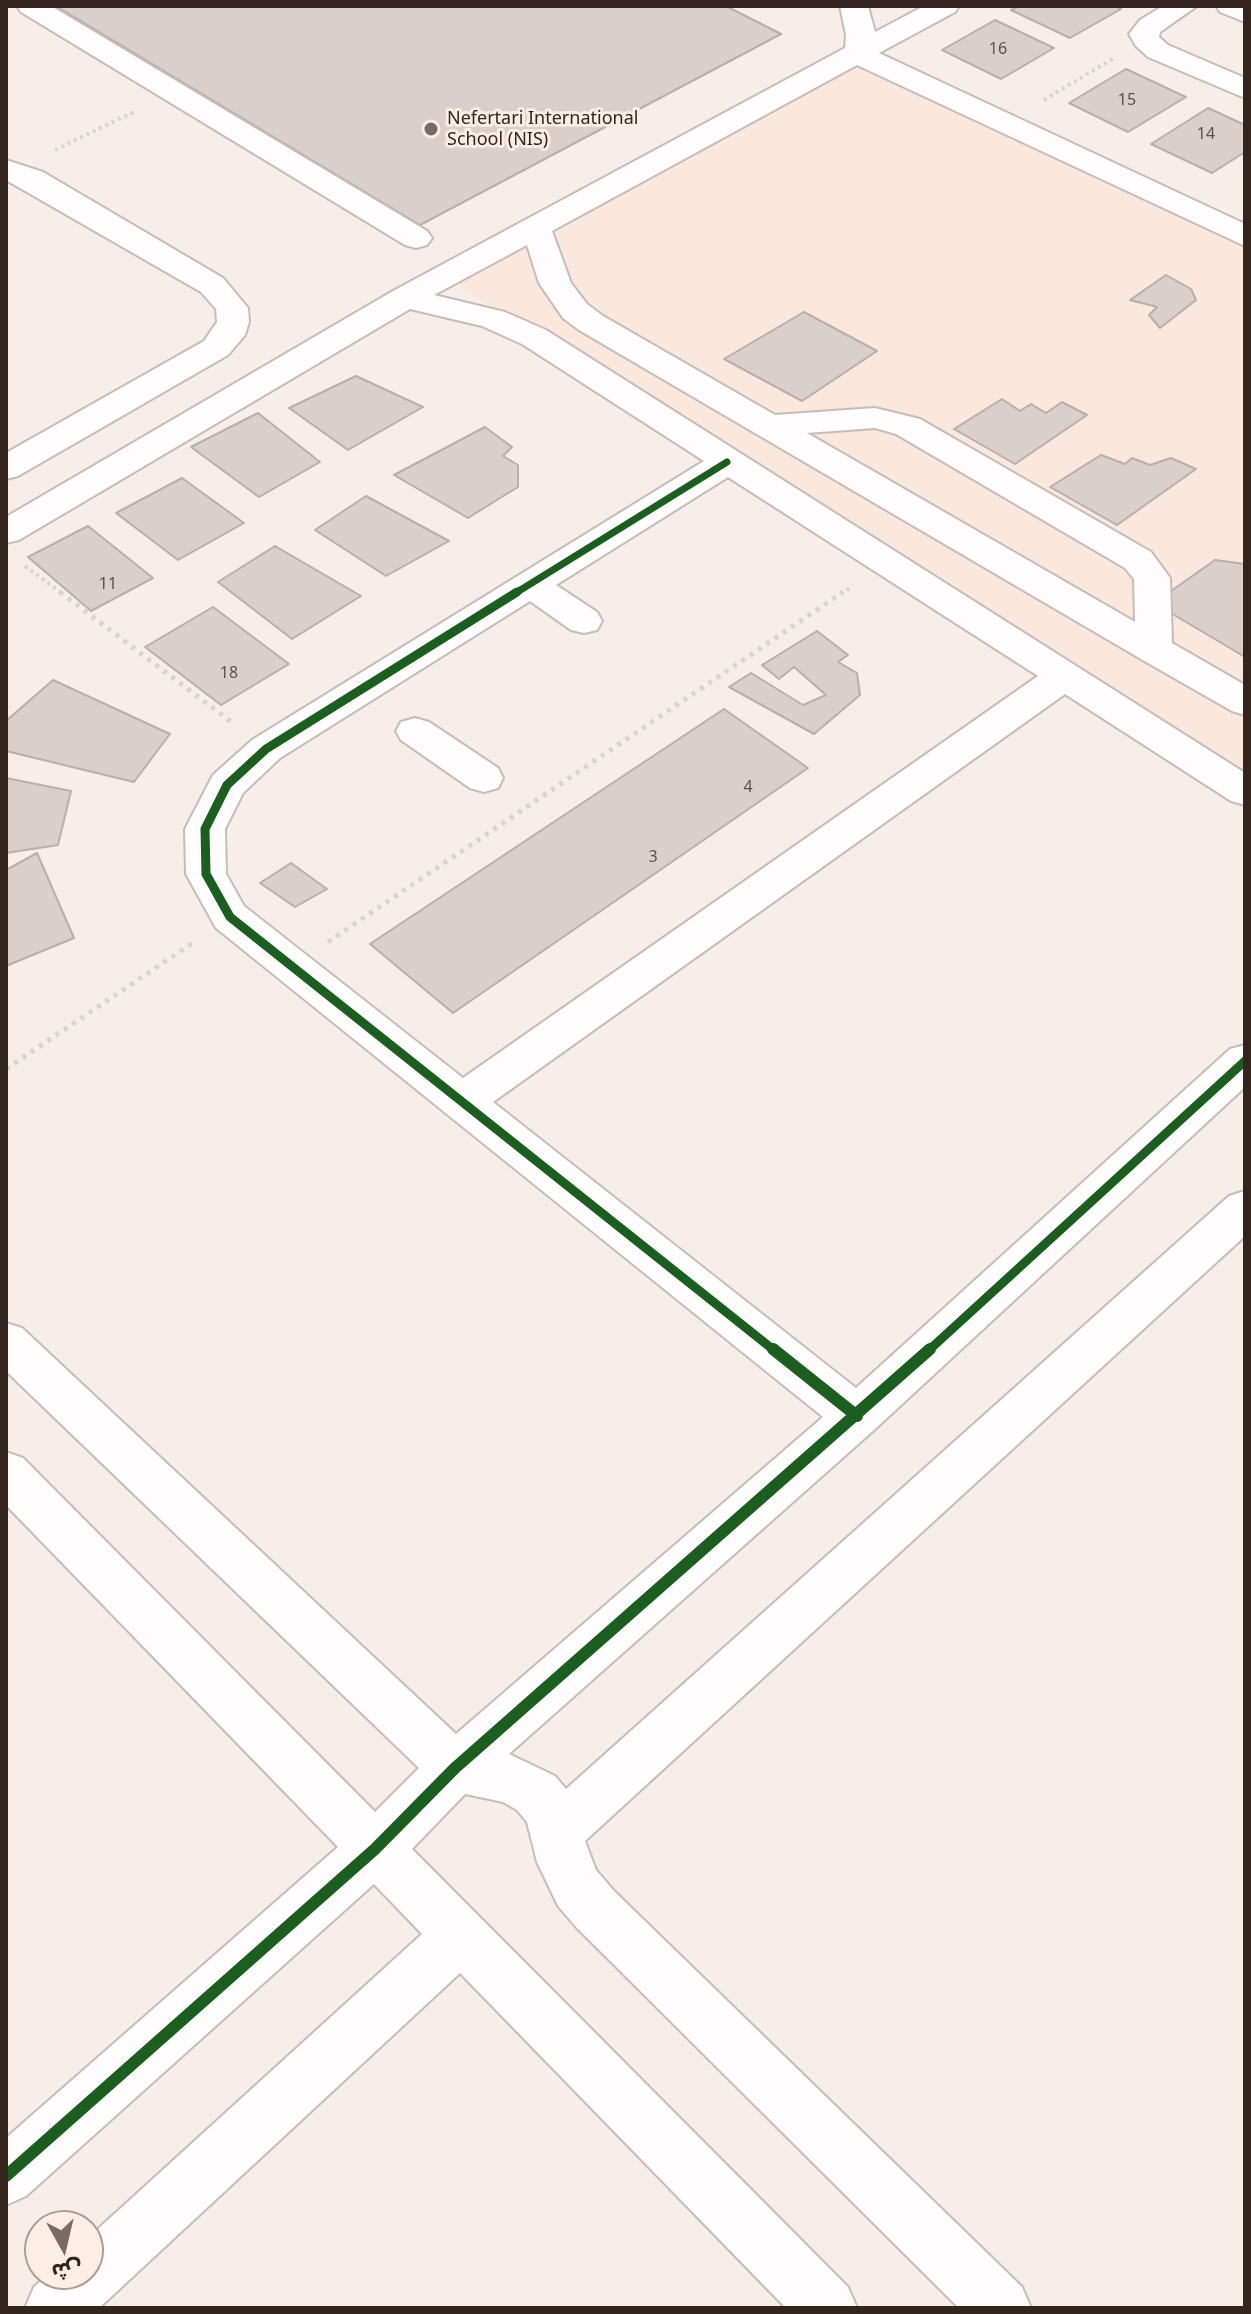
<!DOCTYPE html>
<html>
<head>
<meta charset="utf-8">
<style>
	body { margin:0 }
	#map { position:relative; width:1251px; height:2314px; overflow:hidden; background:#f7eeea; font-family:"Noto Sans","Noto Sans Arabic",sans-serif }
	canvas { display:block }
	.frame { position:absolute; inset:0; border:8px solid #33251e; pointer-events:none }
	.north { position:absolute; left:24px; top:2210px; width:80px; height:80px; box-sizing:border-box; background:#fcede5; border:2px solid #ac9d95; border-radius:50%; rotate:172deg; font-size:22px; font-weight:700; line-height:32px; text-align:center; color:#33251e }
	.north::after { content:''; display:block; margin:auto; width:28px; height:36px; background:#786b65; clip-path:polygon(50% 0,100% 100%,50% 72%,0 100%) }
</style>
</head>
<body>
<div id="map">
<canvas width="1251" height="2314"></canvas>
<div class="frame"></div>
<div class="north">ش</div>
</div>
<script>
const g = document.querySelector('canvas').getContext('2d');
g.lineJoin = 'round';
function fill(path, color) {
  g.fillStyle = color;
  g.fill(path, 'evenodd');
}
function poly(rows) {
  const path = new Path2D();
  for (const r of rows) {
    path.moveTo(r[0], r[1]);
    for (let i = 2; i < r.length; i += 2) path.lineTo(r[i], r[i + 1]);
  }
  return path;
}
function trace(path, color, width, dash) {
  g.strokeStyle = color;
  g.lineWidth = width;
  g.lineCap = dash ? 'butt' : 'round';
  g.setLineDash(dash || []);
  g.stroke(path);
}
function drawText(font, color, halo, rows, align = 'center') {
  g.font = font + ' "Noto Sans",sans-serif';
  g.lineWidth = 6;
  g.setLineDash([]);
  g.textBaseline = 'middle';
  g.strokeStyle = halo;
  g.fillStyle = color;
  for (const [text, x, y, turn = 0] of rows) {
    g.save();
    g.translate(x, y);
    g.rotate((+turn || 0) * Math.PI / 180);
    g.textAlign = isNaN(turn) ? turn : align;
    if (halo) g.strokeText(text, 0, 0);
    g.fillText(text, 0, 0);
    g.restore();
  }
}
const built = poly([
	[859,55,1245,241,1245,804,451,280]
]);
const building = poly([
	[56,6,726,6,781,34,420,225,56,6],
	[1019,6,1115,6,1121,9,1070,38,1011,10,1019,6],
	[995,20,1054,48,1001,79,942,50,995,20],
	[1126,69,1186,97,1128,132,1069,103,1126,69],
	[1208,108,1245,125,1245,152,1212,173,1151,144,1208,108],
	[1166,275,1191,289,1196,300,1160,328,1149,315,1157,307,1130,300,1166,275],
	[804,312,877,351,802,401,724,359,804,312],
	[356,376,423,407,348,450,289,408,356,376],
	[1002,399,1020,411,1031,404,1046,413,1062,402,1087,415,1015,464,954,429,1002,399],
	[258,413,320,462,259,497,191,447,258,413],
	[485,427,512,447,503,456,518,465,518,487,468,518,394,475,485,427],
	[1101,455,1125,464,1132,458,1150,465,1171,458,1196,469,1117,525,1050,487,1101,455],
	[182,478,244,523,178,560,116,513,182,478],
	[366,496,449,541,386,576,315,530,366,496],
	[88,526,153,578,91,611,28,557,88,526],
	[275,546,361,596,292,639,218,582,275,546],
	[1215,560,1245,564,1245,657,1154,603,1215,560],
	[213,607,289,664,221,705,145,647,213,607],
	[817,631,848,655,838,662,857,673,860,695,814,734,729,687,751,673,803,705,826,695,794,667,779,679,762,665,817,631],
	[53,680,170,734,134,782,6,751,6,721,53,680],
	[724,709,808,768,453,1013,370,944,724,709],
	[6,778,71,791,58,845,6,853,6,778],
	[37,853,74,938,6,966,6,870,37,853],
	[291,863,327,889,295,907,260,883,291,863]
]);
const pathFar1 = poly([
	[1044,100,1114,58],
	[55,150,136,111],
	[25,566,63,594],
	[841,594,853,586]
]);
const path = poly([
	[60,592,234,724],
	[328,942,843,592],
	[6,1069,194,942]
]);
const minor = poly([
	[17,6,51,6,427,231,432,238,427,245,416,248,405,245,21,12,17,6],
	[840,6,868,6,875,32,924,6,959,6,955,12,879,53,1245,224,1245,246,857,65,552,231,571,283,587,304,603,316,775,415,875,408,920,419,1151,552,1170,578,1172,643,1245,685,1245,715,1232,711,1141,659,579,330,563,318,539,283,527,245,434,295,505,312,546,330,1245,773,1245,805,1231,801,1065,694,493,1102,856,1388,1230,1049,1245,1045,1245,1087,874,1430,509,1754,555,1776,566,1789,1229,1196,1245,1191,1245,1236,585,1841,596,1870,615,1892,1022,2287,1031,2308,959,2308,577,1928,558,1906,537,1862,527,1822,517,1810,503,1802,465,1794,412,1849,848,2287,857,2308,786,2308,460,1973,99,2308,25,2308,34,2287,48,2274,88,2274,88,2238,422,1934,374,1884,26,2196,6,2205,6,2138,338,1847,6,1505,6,1452,23,1458,375,1812,419,1768,6,1371,6,1323,22,1328,456,1734,823,1417,216,928,186,874,185,829,213,775,252,740,704,461,522,344,482,326,410,309,19,540,6,543,6,517,393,291,845,48,846,35,840,6],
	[875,428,896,434,1125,568,1134,579,1135,622,807,433,875,428],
	[728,477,1038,676,463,1078,244,906,226,874,225,829,243,793,280,758,530,601,571,630,584,633,597,630,602,621,597,612,556,585,728,477],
	[1163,6,1197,6,1160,32,1159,37,1168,45,1245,78,1245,98,1148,57,1136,46,1129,34,1140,20,1163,6],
	[1216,6,1245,6,1245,22,1220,12,1216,6],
	[6,160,43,172,223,278,248,308,249,322,245,335,228,355,18,476,6,479,6,453,204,341,217,322,216,309,201,292,6,180,6,160],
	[415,718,429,722,498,768,503,778,498,788,484,792,470,788,401,740,396,731,401,722,415,718]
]);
const cyclewayFar2 = poly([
	[514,594,727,462]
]);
const cyclewayFar1 = poly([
	[517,592,266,749,227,785,205,829,206,874,230,917,775,1351],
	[928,1351,1245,1061]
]);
const cycleway = poly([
	[773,1349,857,1416],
	[6,2176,375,1849,455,1768,930,1349]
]);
const markers = [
	[431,129,8,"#786b65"]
];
const numberNames = [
	["16",998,49],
	["15",1127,100],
	["14",1206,134],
	["11",108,584],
	["18",229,673],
	["4",748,787],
	["3",653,857]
];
const farPoinames = [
	["Nefertari International",447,119],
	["School (NIS)",447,140]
];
fill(built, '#fae7dd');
fill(building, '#dacfcb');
trace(building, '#b9aeaa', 2);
trace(minor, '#c7bcb6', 4);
trace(pathFar1, '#d7d4d2', 4, [3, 4]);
trace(path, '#d7d4d2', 5, [4, 6]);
fill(minor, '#fefcfc');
trace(cyclewayFar2, '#1b5e20', 7);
trace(cyclewayFar1, '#1b5e20', 9);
trace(cycleway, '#1b5e20', 12);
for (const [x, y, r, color] of markers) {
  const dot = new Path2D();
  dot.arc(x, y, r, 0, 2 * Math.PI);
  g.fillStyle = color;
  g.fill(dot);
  trace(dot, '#fcede5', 3);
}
drawText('16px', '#5d5049', null, numberNames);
drawText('18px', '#33251e', '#fcede5', farPoinames, 'left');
</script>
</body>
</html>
